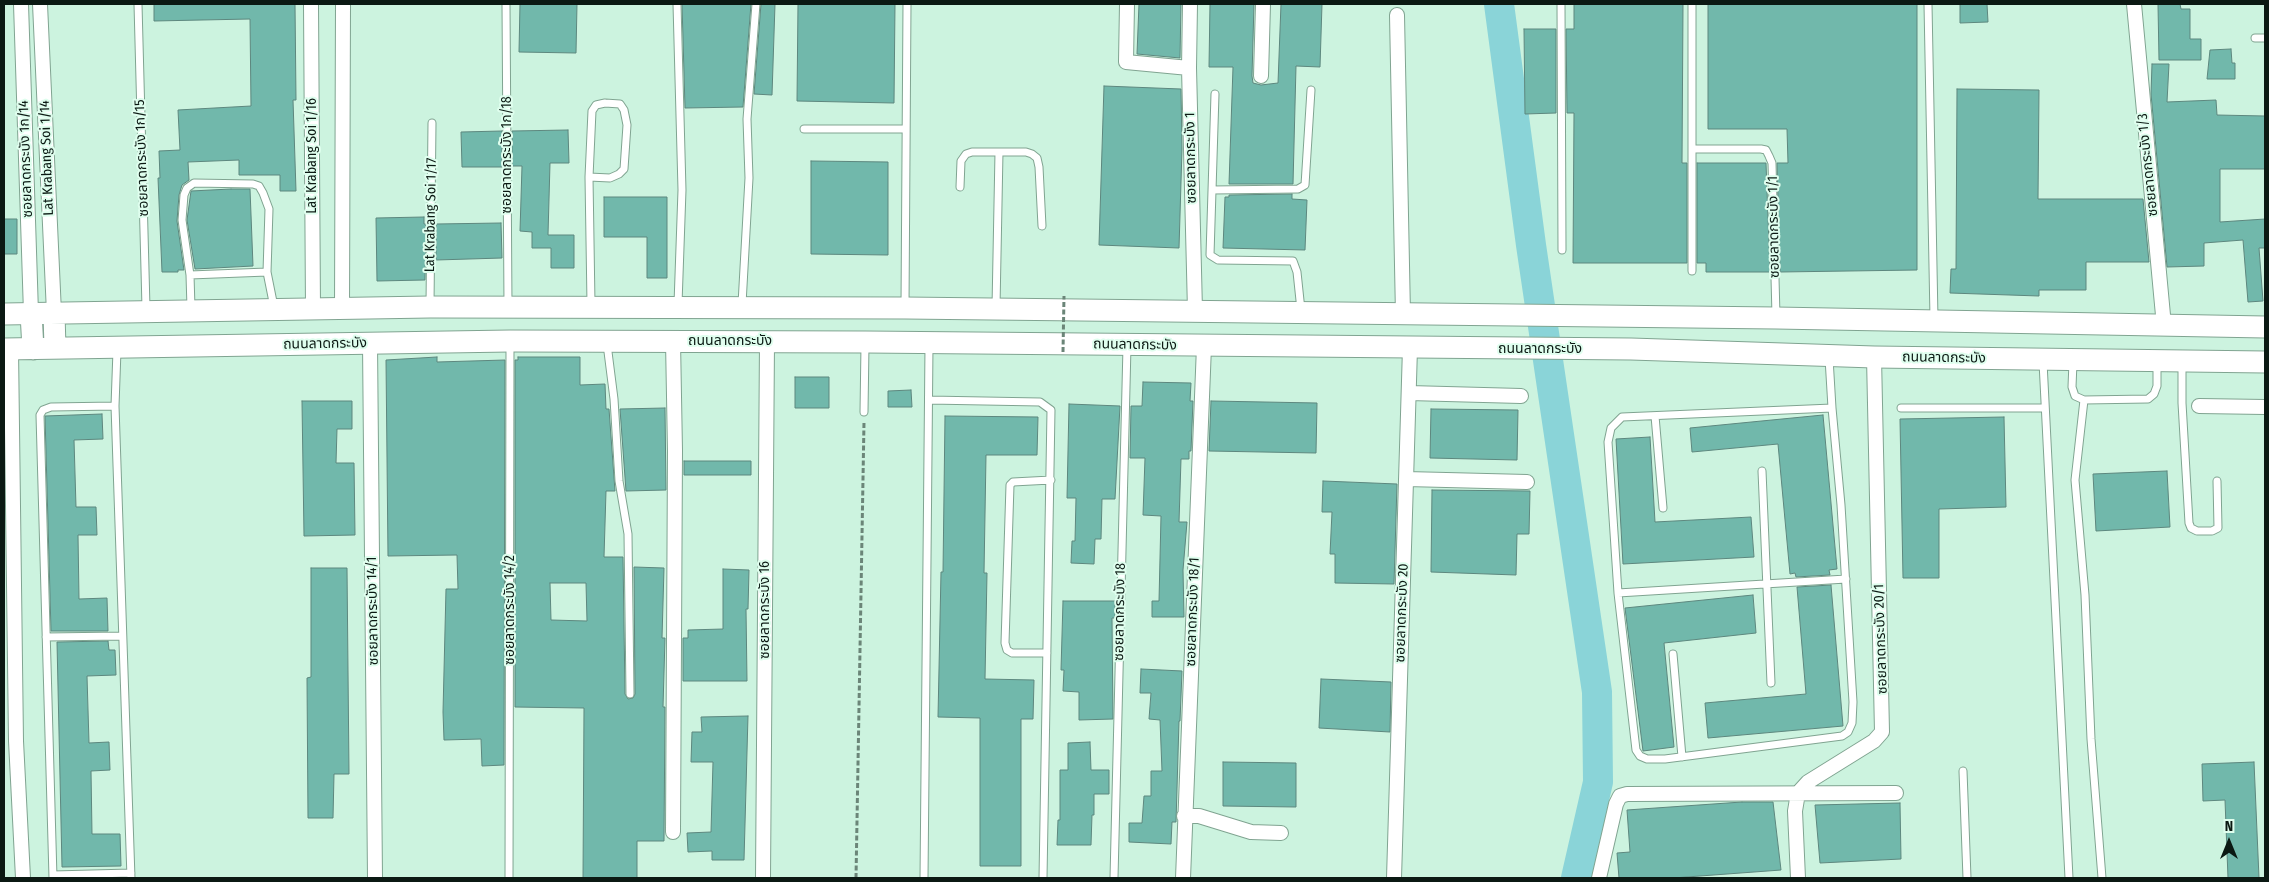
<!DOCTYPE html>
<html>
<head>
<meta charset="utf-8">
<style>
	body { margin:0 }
	#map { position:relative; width:2269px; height:882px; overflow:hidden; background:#ccf3df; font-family:"Fira Sans Condensed",sans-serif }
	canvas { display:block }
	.frame { position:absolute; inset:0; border:5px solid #0b1913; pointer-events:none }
	.north { position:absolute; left:2204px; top:817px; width:50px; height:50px; -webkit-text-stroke:4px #dffeee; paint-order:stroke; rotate:0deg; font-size:14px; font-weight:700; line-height:20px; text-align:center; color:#0b1913 }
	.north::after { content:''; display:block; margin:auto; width:18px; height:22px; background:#0b1913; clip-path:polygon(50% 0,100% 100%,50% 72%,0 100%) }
</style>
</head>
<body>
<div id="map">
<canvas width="2269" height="882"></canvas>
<div class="frame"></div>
<div class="north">N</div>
</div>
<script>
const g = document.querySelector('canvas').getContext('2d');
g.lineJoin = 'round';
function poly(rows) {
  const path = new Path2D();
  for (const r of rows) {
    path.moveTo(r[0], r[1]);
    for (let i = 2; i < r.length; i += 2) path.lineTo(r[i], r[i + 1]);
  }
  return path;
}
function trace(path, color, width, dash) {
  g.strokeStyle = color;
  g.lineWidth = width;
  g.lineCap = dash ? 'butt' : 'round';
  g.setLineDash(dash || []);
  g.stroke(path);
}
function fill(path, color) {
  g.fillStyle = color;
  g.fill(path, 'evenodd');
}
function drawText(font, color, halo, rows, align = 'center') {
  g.font = font + ' "Fira Sans Condensed","Noto Sans Thai",sans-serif';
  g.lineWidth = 4;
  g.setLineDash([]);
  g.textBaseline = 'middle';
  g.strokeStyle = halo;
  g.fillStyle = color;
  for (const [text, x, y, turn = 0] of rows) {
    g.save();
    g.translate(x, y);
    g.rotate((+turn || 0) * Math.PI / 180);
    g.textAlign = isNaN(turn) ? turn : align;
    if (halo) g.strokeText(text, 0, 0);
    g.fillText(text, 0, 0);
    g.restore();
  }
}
const river = poly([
	[1499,4,1531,245,1597,692,1598,782,1576,878]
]);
const building = poly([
	[154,4,295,4,296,100,293,100,296,191,280,191,280,175,239,175,239,160,188,162,189,180,182,185,179,195,177,221,184,270,178,270,178,272,162,272,158,178,160,178,159,151,180,150,178,110,251,106,250,19,154,21,154,4],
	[520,4,577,4,576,53,519,52,520,4],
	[682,4,751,4,743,107,685,108,682,4],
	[761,4,775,4,772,95,754,94,761,4],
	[798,4,895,4,894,103,797,101,798,4],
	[1139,4,1181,4,1180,58,1137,54,1139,4],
	[1210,4,1254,4,1252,76,1253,83,1261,85,1278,83,1281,4,1322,4,1320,67,1296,66,1293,184,1229,184,1233,67,1209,67,1210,4],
	[1574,4,1683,4,1682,163,1687,163,1687,263,1573,263,1574,113,1567,113,1566,29,1574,29,1574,4],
	[1708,4,1917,4,1917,270,1780,272,1777,163,1788,163,1787,129,1708,129,1708,4],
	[1960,4,1987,4,1988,22,1960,23,1960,4],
	[2158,4,2180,4,2181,9,2190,9,2190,39,2201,39,2201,60,2159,60,2158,4],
	[1524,29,1556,29,1556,113,1525,114,1524,29],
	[2231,49,2232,63,2235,63,2235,79,2207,79,2210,50,2231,49],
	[2152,64,2169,64,2167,102,2216,100,2217,115,2265,116,2265,169,2220,169,2220,222,2265,219,2265,248,2259,248,2263,301,2248,302,2243,240,2204,243,2204,266,2167,267,2151,94,2152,64],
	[1104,86,1181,89,1182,149,1179,248,1099,245,1104,86],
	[1957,89,2039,90,2038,199,2143,199,2149,262,2086,262,2086,290,2039,290,2039,296,1950,293,1951,269,1956,269,1957,89],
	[568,130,569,163,550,163,548,235,574,235,574,268,551,268,551,248,532,248,532,232,520,231,522,166,512,166,512,131,568,130],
	[502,131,502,167,462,167,461,132,502,131],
	[811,161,888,162,888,255,811,254,811,161],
	[1697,163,1766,163,1770,272,1706,272,1706,263,1697,263,1697,163],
	[231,189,250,189,253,266,195,269,187,220,191,191,231,189],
	[1292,194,1292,199,1307,200,1305,250,1223,248,1225,197,1229,197,1229,195,1292,194],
	[604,197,667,197,667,278,647,278,647,237,604,237,604,197],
	[424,217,424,224,426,224,425,280,377,281,376,218,424,217],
	[4,219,17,219,17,254,4,254,4,219],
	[501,223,502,258,436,260,436,224,501,223],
	[437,357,437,362,505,360,504,765,482,766,481,739,444,740,443,712,446,589,458,589,457,555,388,556,386,360,437,357],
	[518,357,580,357,580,385,605,384,606,409,609,409,615,491,606,491,604,557,623,557,625,694,628,699,633,698,635,694,634,567,664,568,662,638,665,638,663,707,665,707,664,841,637,841,637,878,583,878,584,708,515,707,515,360,518,360,518,357],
	[550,583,586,583,587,621,551,620,550,583],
	[795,377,829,377,829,408,795,408,795,377],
	[1143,382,1191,383,1190,401,1193,401,1191,451,1189,451,1189,459,1181,459,1179,522,1187,522,1183,570,1184,617,1152,617,1152,601,1159,601,1161,516,1143,515,1145,458,1130,458,1131,406,1142,406,1143,382],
	[911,390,912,407,888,407,888,391,911,390],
	[302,401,352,401,352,429,337,429,336,463,354,463,355,535,304,536,302,401],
	[1211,401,1317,403,1316,453,1209,451,1211,401],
	[1069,404,1120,406,1115,499,1102,499,1101,539,1095,539,1094,564,1071,563,1072,541,1075,541,1076,498,1067,498,1069,404],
	[665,408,666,490,626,491,620,409,665,408],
	[1431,409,1518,410,1517,460,1430,458,1431,409],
	[102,414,103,439,74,440,76,507,96,507,97,535,78,535,79,599,107,598,108,631,51,631,45,416,102,414],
	[1823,415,1837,569,1829,570,1830,575,1796,577,1795,573,1790,574,1778,444,1692,452,1690,428,1823,415],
	[945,416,1038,417,1037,455,986,455,984,573,987,573,985,679,1034,680,1033,719,1021,719,1021,866,980,866,980,718,938,717,941,572,943,572,945,416],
	[2004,417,2006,507,1939,509,1939,578,1903,578,1900,419,2004,417],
	[1650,437,1655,522,1751,517,1754,557,1623,564,1616,439,1650,437],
	[684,461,751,461,751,475,684,475,684,461],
	[2167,471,2170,527,2096,531,2093,474,2167,471],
	[1323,481,1397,484,1394,584,1335,583,1335,554,1330,554,1332,512,1322,512,1323,481],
	[1432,490,1530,491,1529,534,1517,534,1516,575,1431,572,1432,490],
	[311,568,347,568,349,774,334,774,333,818,308,818,307,678,311,677,311,568],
	[723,569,749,570,748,609,746,609,747,681,683,681,683,638,688,638,688,630,723,629,723,569],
	[1831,585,1843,726,1708,738,1705,703,1806,694,1797,587,1831,585],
	[1753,595,1756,633,1664,643,1674,747,1643,751,1625,608,1753,595],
	[1063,601,1115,601,1115,618,1112,618,1113,719,1079,720,1079,692,1063,691,1064,670,1061,670,1063,601],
	[108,641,109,650,115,650,116,675,87,676,89,743,109,742,110,770,91,771,92,834,120,834,121,866,62,867,57,642,108,641],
	[1141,669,1182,671,1180,721,1179,721,1176,822,1172,822,1171,844,1129,842,1129,823,1142,823,1144,796,1151,796,1151,771,1162,771,1160,720,1149,719,1151,693,1140,693,1141,669],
	[1321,679,1391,682,1390,732,1319,728,1321,679],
	[748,716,744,860,712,860,712,851,688,852,687,833,711,832,713,762,691,762,692,732,702,732,701,717,748,716],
	[1090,742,1091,770,1109,770,1109,794,1094,794,1094,815,1092,815,1091,845,1057,845,1058,820,1060,820,1060,770,1068,770,1068,743,1090,742],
	[1223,762,1296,763,1296,807,1223,806,1223,762],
	[2254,762,2259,878,2228,878,2225,800,2203,801,2202,764,2254,762],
	[1742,802,1773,802,1781,870,1673,878,1619,878,1617,853,1630,852,1627,810,1742,802],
	[1900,803,1901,859,1820,863,1815,805,1900,803]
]);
const path = poly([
	[856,878,864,422]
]);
const lane = poly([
	[138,4,146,308],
	[506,4,508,306],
	[677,4,682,190,678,304],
	[1561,4,1562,250],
	[1928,4,1934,319],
	[2255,38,2265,38],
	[1215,94,1210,255,1218,260,1293,261,1297,272,1301,310],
	[605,103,620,104,624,110,627,125,624,169,619,174,610,178,589,177,592,111,596,105,605,103],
	[804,129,905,129],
	[1693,149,1761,149,1766,150,1769,156,1772,163,1776,316],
	[589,177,591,304],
	[960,187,961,161,966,154,972,152,1026,152,1032,154,1037,158,1039,167,1042,226],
	[1212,190,1298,189,1305,185,1311,90],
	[1692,271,1692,4],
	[190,275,267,272],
	[430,304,432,123],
	[742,304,749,178,747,119,756,4],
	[905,306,907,4],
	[996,307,999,152],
	[191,308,190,275,182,220,184,195,187,188,194,183,253,184,259,186,263,193,269,209,267,272,274,307],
	[607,344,614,399,619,481,628,534,630,694],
	[117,350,115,406,131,878],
	[1829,358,1832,408],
	[2043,362,2069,878],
	[2073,362,2072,387,2075,396,2084,400,2148,399,2154,394,2157,386,2157,364],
	[2182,364,2182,403,2189,523,2191,528,2197,531,2212,531,2218,528,2217,481],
	[929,400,1040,402,1051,410,1043,878],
	[2084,400,2075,480,2085,595,2091,739,2102,878],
	[1832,408,1841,505,1853,702,1852,723,1848,732,1842,736,1665,759,1647,759,1640,756,1636,750,1618,593,1608,442,1611,428,1622,417,1832,408],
	[1901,408,2044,408],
	[864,412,865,345],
	[1655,416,1663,508],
	[1762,471,1771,683],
	[1618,593,1846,579],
	[46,637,122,636],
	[1047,653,1012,653,1007,650,1005,643,1010,485,1013,482,1051,480],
	[1673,654,1682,757],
	[1963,771,1967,878],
	[53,875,131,873],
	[53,878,40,415,43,410,51,407,115,406],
	[509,878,510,344],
	[924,878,929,346],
	[1114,878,1127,346]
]);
const street = poly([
	[21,4,31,313],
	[40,4,54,313],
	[311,4,313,309],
	[1127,4,1126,62,1189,68],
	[1190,4,1189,68,1195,311],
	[2134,4,2164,326],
	[1397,15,1403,315],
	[1261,76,1263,4],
	[342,308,343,4],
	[370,343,375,878],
	[11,349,16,741,23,878],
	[1409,393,1521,396],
	[2199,406,2265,407],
	[1406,479,1527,482],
	[1184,816,1199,816,1251,832,1281,833],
	[673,832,675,451,673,341],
	[763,878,767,342],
	[1183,878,1204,346],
	[1394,878,1410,348],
	[1599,878,1616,804,1620,796,1627,794,1896,793],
	[1798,878,1795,811,1798,793,1808,782,1874,741,1882,732,1874,357]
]);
const primary = poly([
	[31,313,33,349],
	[54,313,55,348],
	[4,314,430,307,905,308,1776,318,2265,327],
	[4,349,510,341,866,342,1631,349,1874,357,2265,362]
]);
const pathBridge = poly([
	[1063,352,1064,296]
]);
const streetNames = [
	["ซอยลาดกระบัง 1ก/18",507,155,-90],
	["Lat Krabang Soi 1/16",312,156,-90],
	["Lat Krabang Soi 1/14",47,158,-92],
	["ซอยลาดกระบัง 1ก/15",142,158,-92],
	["ซอยลาดกระบัง 1",1191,158,-91],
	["ซอยลาดกระบัง 1ก/14",26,159,-92],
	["ซอยลาดกระบัง 1/3",2148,165,-96],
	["Lat Krabang Soi 1/17",431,215,-89],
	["ซอยลาดกระบัง 1/1",1774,227,-91],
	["ถนนลาดกระบัง",730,341],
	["ถนนลาดกระบัง",325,344,-1],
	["ถนนลาดกระบัง",1135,345,1],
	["ถนนลาดกระบัง",1540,349],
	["ถนนลาดกระบัง",1944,358,1],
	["ซอยลาดกระบัง 14/2",510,610,-90],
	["ซอยลาดกระบัง 16",765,610,-90],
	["ซอยลาดกระบัง 14/1",373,611,-91],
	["ซอยลาดกระบัง 18",1120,612,-89],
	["ซอยลาดกระบัง 18/1",1193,612,-88],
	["ซอยลาดกระบัง 20",1402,613,-88],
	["ซอยลาดกระบัง 20/1",1881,639,-92]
];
trace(river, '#8ad4d8', 30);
fill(building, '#71b8ab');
trace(building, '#5d877e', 1);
trace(lane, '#80a491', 9);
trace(street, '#80a491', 16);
trace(primary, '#80a491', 23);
trace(path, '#6b8578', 3, [5, 2.5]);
trace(lane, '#fff', 7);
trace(street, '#fff', 14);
trace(primary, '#fff', 21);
trace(pathBridge, '#6b8578', 3, [5, 2.5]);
drawText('14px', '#0b1913', '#dffeee', streetNames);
</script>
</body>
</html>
